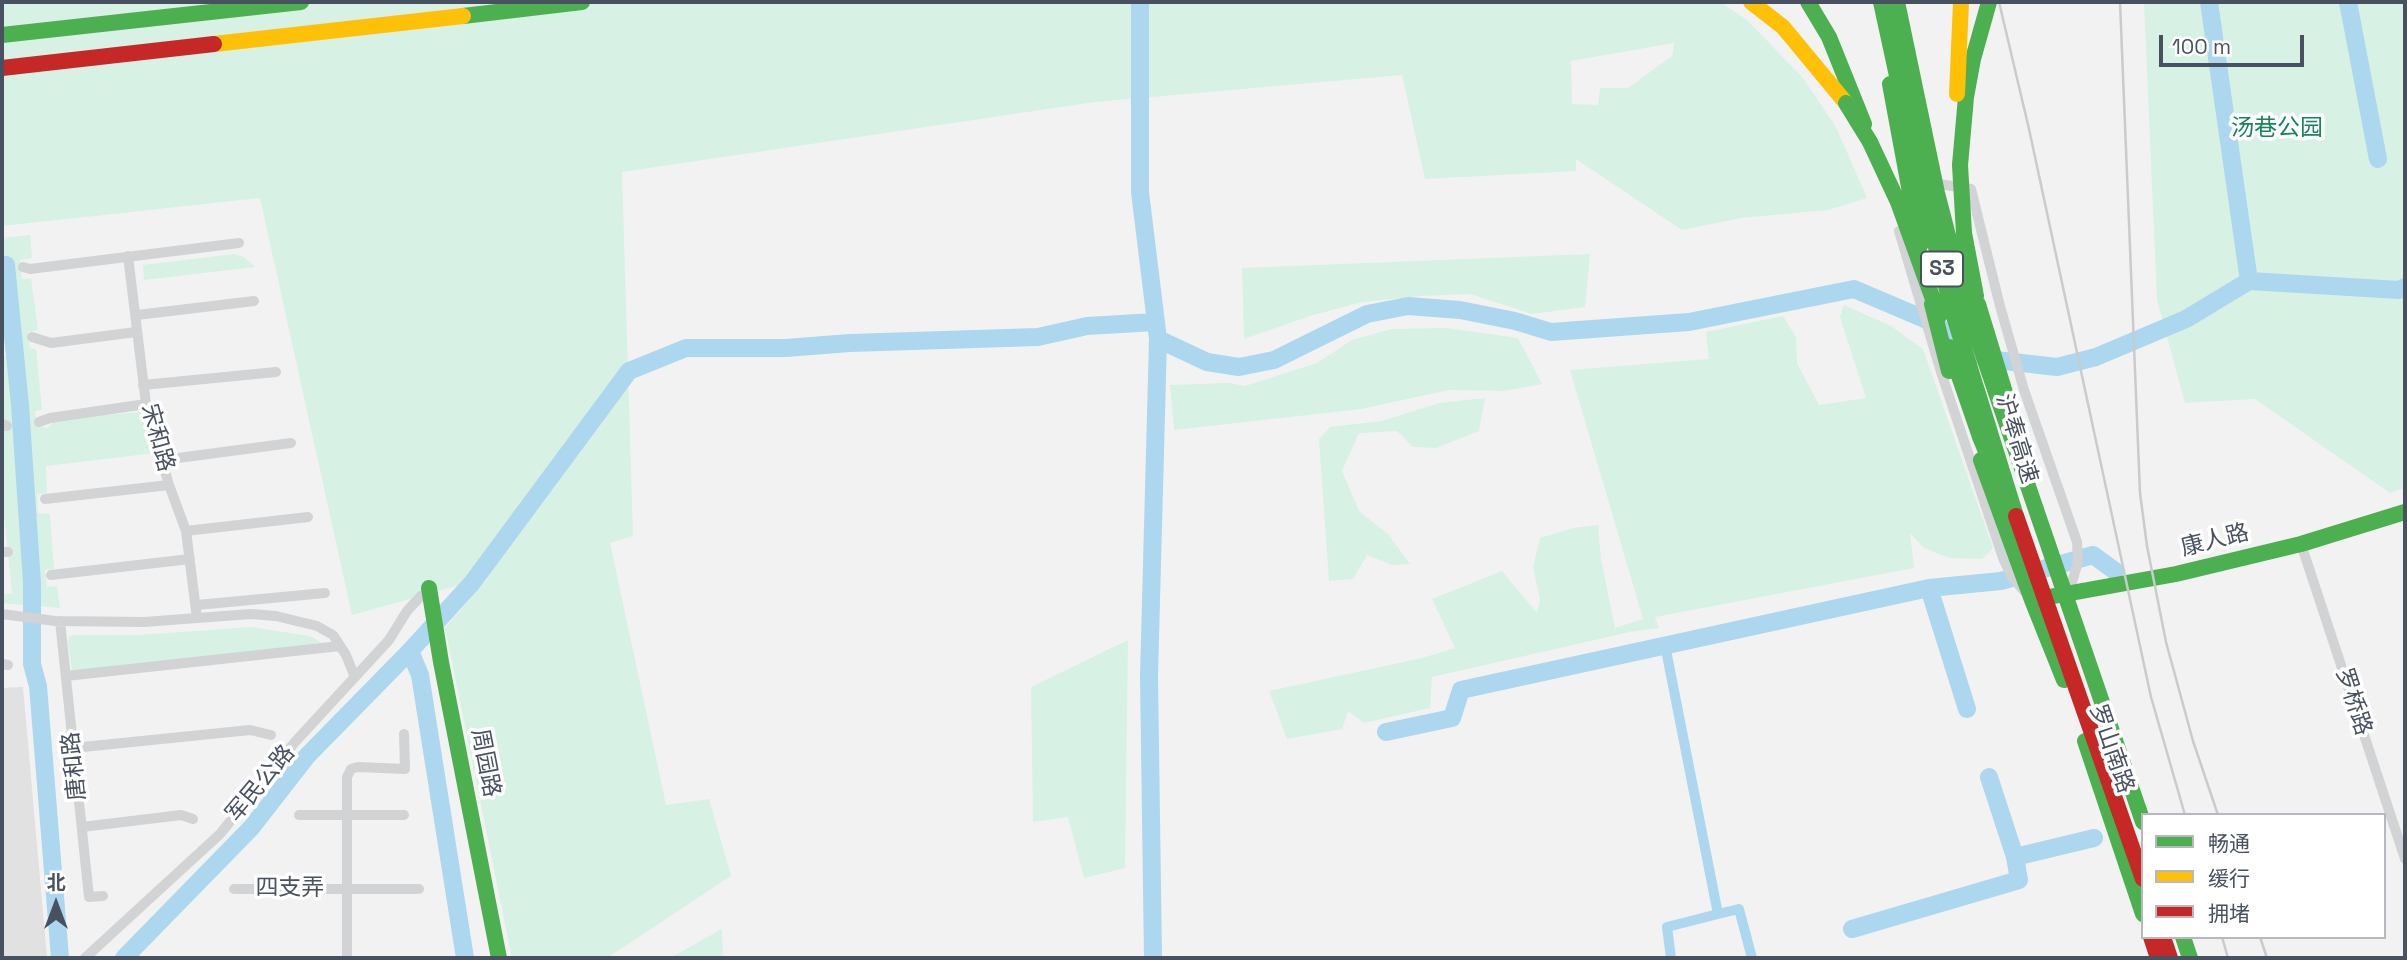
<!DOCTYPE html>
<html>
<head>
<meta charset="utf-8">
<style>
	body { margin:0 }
	#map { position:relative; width:2407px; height:960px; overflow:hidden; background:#f3f2f2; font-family:"Space Grotesk","Noto Sans SC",sans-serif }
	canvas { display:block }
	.frame { position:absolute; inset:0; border:4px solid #48515f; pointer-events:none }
	.legend { position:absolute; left:2141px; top:813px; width:245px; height:126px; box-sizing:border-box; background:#fff; border:2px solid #b6b9bf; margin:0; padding:9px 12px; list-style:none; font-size:21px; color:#48515f }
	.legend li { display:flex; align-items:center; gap:14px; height:35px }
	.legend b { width:35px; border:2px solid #b6b9bf }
	.north { position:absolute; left:21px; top:869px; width:70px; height:70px; -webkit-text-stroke:5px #fff; paint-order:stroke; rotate:0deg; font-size:19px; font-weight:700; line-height:28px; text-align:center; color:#48515f }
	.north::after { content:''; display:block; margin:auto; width:24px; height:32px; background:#48515f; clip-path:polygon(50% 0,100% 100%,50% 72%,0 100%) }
	.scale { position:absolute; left:2159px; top:35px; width:145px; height:32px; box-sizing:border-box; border:4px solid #48515f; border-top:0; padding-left:9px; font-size:21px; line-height:24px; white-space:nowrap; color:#48515f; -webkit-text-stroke:5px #fff; paint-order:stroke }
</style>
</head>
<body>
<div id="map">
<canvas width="2407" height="960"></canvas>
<div class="frame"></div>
<ul class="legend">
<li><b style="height:9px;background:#4caf50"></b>畅通</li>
<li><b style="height:9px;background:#ffc107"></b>缓行</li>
<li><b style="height:9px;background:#c62828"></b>拥堵</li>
</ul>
<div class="north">北</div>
<div class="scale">100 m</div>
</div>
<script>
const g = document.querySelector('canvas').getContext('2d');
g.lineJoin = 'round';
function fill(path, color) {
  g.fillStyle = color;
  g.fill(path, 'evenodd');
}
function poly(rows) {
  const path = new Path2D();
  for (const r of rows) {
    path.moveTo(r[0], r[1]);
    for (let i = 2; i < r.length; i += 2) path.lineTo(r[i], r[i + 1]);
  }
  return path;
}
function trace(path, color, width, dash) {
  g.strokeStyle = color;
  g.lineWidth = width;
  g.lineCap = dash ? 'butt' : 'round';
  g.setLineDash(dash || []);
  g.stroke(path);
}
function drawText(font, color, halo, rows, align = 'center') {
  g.font = font + ' "Space Grotesk","Noto Sans SC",sans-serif';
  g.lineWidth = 7;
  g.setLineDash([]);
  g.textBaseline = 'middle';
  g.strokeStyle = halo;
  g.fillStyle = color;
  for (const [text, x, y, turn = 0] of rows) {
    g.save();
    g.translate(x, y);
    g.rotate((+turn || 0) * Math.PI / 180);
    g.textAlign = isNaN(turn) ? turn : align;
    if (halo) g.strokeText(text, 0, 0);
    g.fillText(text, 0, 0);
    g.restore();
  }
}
const education = poly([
	[23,687,47,958,2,958,2,688]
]);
const green = poly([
	[2,2,1720,2,1746,19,1803,78,1836,127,1867,198,1828,210,1741,218,1682,230,1576,159,1576,171,1425,179,1402,75,1095,102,622,172,633,536,610,543,666,805,709,799,731,876,607,958,512,958,445,628,489,577,352,615,260,198,2,226],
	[1674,43,1672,56,1628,88,1600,88,1598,105,1572,104,1571,61],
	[2144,2,2405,2,2405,488,2390,493,2255,399,2185,403,2157,300],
	[30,235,32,258,20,260,22,279,31,278,38,330,28,332,30,348,36,349,42,410,35,411,37,426,48,428,55,419,142,412,155,453,46,466,47,493,37,494,38,513,50,514,54,569,45,570,47,587,57,586,60,608,2,603,2,595,12,593,2,495,2,357,6,356,4,340,2,340,2,238],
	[234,254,244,257,255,267,144,280,143,265],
	[1590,254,1585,307,1532,314,1470,294,1421,296,1362,302,1310,316,1244,339,1242,268],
	[1844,305,1891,326,1923,349,1993,548,1982,559,1949,558,1924,548,1910,533,1914,568,1655,617,1659,628,1630,632,1432,677,1430,708,1364,723,1348,711,1342,729,1287,739,1269,691,1422,658,1455,648,1432,599,1502,571,1537,613,1540,600,1533,567,1540,538,1573,528,1598,525,1601,559,1615,628,1643,619,1570,370,1709,359,1706,332,1783,316,1796,337,1797,363,1819,405,1866,398,1840,317],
	[1447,328,1518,338,1542,384,1504,391,1449,390,1361,409,1174,430,1170,385,1229,383,1245,386,1317,363,1352,340,1391,329],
	[1485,398,1479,431,1436,448,1413,447,1397,431,1359,433,1342,471,1359,511,1388,534,1410,564,1392,565,1367,555,1353,579,1329,581,1319,439,1330,427,1382,421,1439,403],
	[251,627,310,636,322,643,72,671,68,643,69,637,73,635,140,635],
	[1128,640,1125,868,1084,878,1068,817,1033,822,1031,687],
	[722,929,723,958,670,958]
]);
const canal = poly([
	[1665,645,1718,914,1667,927,1671,958],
	[1718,914,1739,909,1752,958]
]);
const river = poly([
	[1140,2,1140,192,1158,339,1149,676,1153,958],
	[2209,2,2249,281],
	[2348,2,2378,159],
	[6,265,20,405,32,583,32,664,38,686,60,958],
	[1158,339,1207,362,1239,367,1274,360,1367,314,1408,306,1460,310,1515,321,1551,332,1689,322,1854,289,1934,323,1968,349,1987,359,2057,367,2096,357,2186,319,2249,281,2399,290,2405,287],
	[1929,588,1967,709],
	[410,651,420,675,465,958],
	[1386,732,1452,718,1461,690,1929,588,2001,581,2093,555,2115,571],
	[1989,777,2015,857],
	[1852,929,2019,880,2015,857,2094,838],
	[124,958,251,828,307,756,410,651,472,583,629,371,686,348,786,348,850,343,1038,337,1087,326,1155,322]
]);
const street = poly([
	[1933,183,1971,189,2000,306,2024,390,2077,542,2078,562,2069,592],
	[1899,231,1941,372,2003,558,2012,577,2024,591],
	[128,256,146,404,169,485,186,531,197,618],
	[23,267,30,269,239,243],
	[137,315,254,301],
	[32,337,51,343,136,332],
	[143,385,276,372],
	[39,422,50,418,146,404],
	[2,424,7,426],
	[163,460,291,443],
	[45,499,169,485],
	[186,531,308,517],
	[2301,544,2405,859],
	[2,552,8,552],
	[51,575,190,559],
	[197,605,325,593],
	[2,614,55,621,144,622,251,614,276,616,317,626,333,635,346,655,354,675],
	[60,621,89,897,103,896],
	[2,664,8,665],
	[66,676,340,646],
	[73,748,250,730,271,735],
	[299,815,404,815],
	[82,827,181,815,193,819],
	[234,889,419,889],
	[85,958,220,834,295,742,389,640,407,611,421,596],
	[347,958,347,777,351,769,358,767,405,769,404,734]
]);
const fast = poly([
	[1808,2,1829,37,1864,124],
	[463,16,582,2],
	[2,35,301,2],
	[1960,165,1966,97,1973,59,1989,2],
	[1978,304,2007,399],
	[1949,347,1980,437,1997,477],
	[1981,460,2032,600],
	[429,588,441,662,499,958],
	[2064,680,2032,600,2176,574,2301,544,2405,512],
	[2085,741,2143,914],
	[2183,937,2190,958]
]);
const slow = poly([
	[1751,2,1783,27,1846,103],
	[214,44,463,16],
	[1957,94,1961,2]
]);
const jam = poly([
	[2,68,214,44],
	[2151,937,2158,958],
	[2163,937,2170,958]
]);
const rail = poly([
	[1999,2,2029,129,2151,697,2185,815],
	[2120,2,2140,493,2147,546,2166,642,2193,741,2218,815],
	[2222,937,2228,958],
	[2260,937,2267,958]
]);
const fastBridge = poly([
	[1881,2,1923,196,1952,310,2016,516],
	[1897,2,1937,193,1966,305,2143,822],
	[1890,84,1920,246],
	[1846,103,1870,142,1898,202,1939,316],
	[1960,165,1964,233,1976,296],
	[1932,304,1949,371]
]);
const jamBridge = poly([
	[2016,516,2143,879]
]);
const shields = [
	[1942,269,42]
];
const shieldNames = [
	["S3",1942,269]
];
const parkNames = [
	["汤巷公园",2277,129]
];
const streetNames = [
	["宋和路",157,438,75],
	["沪奉高速",2016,439,73],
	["康人路",2215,541,-14],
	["罗桥路",2353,702,72],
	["罗山南路",2111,749,71],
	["周园路",485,763,79],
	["唐和路",75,766,-96],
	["军民公路",261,784,-50],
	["四支弄",290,889]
];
fill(education, '#e1e1e2');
fill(green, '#d7f1e5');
trace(canal, '#acd7ef', 10);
trace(river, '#acd7ef', 18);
trace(street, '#d1d3d5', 10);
trace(fast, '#4caf50', 16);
trace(slow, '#ffc107', 16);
trace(jam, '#c62828', 16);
trace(rail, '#cacbcd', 2.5);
trace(fastBridge, '#4caf50', 16);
trace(jamBridge, '#c62828', 16);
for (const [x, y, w] of shields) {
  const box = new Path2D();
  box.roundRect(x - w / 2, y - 17.5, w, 35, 5);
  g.fillStyle = '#fff';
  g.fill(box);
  trace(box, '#48515f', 2);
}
drawText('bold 21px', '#48515f', null, shieldNames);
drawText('23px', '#16845d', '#fff', parkNames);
drawText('23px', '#48515f', '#fff', streetNames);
</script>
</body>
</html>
